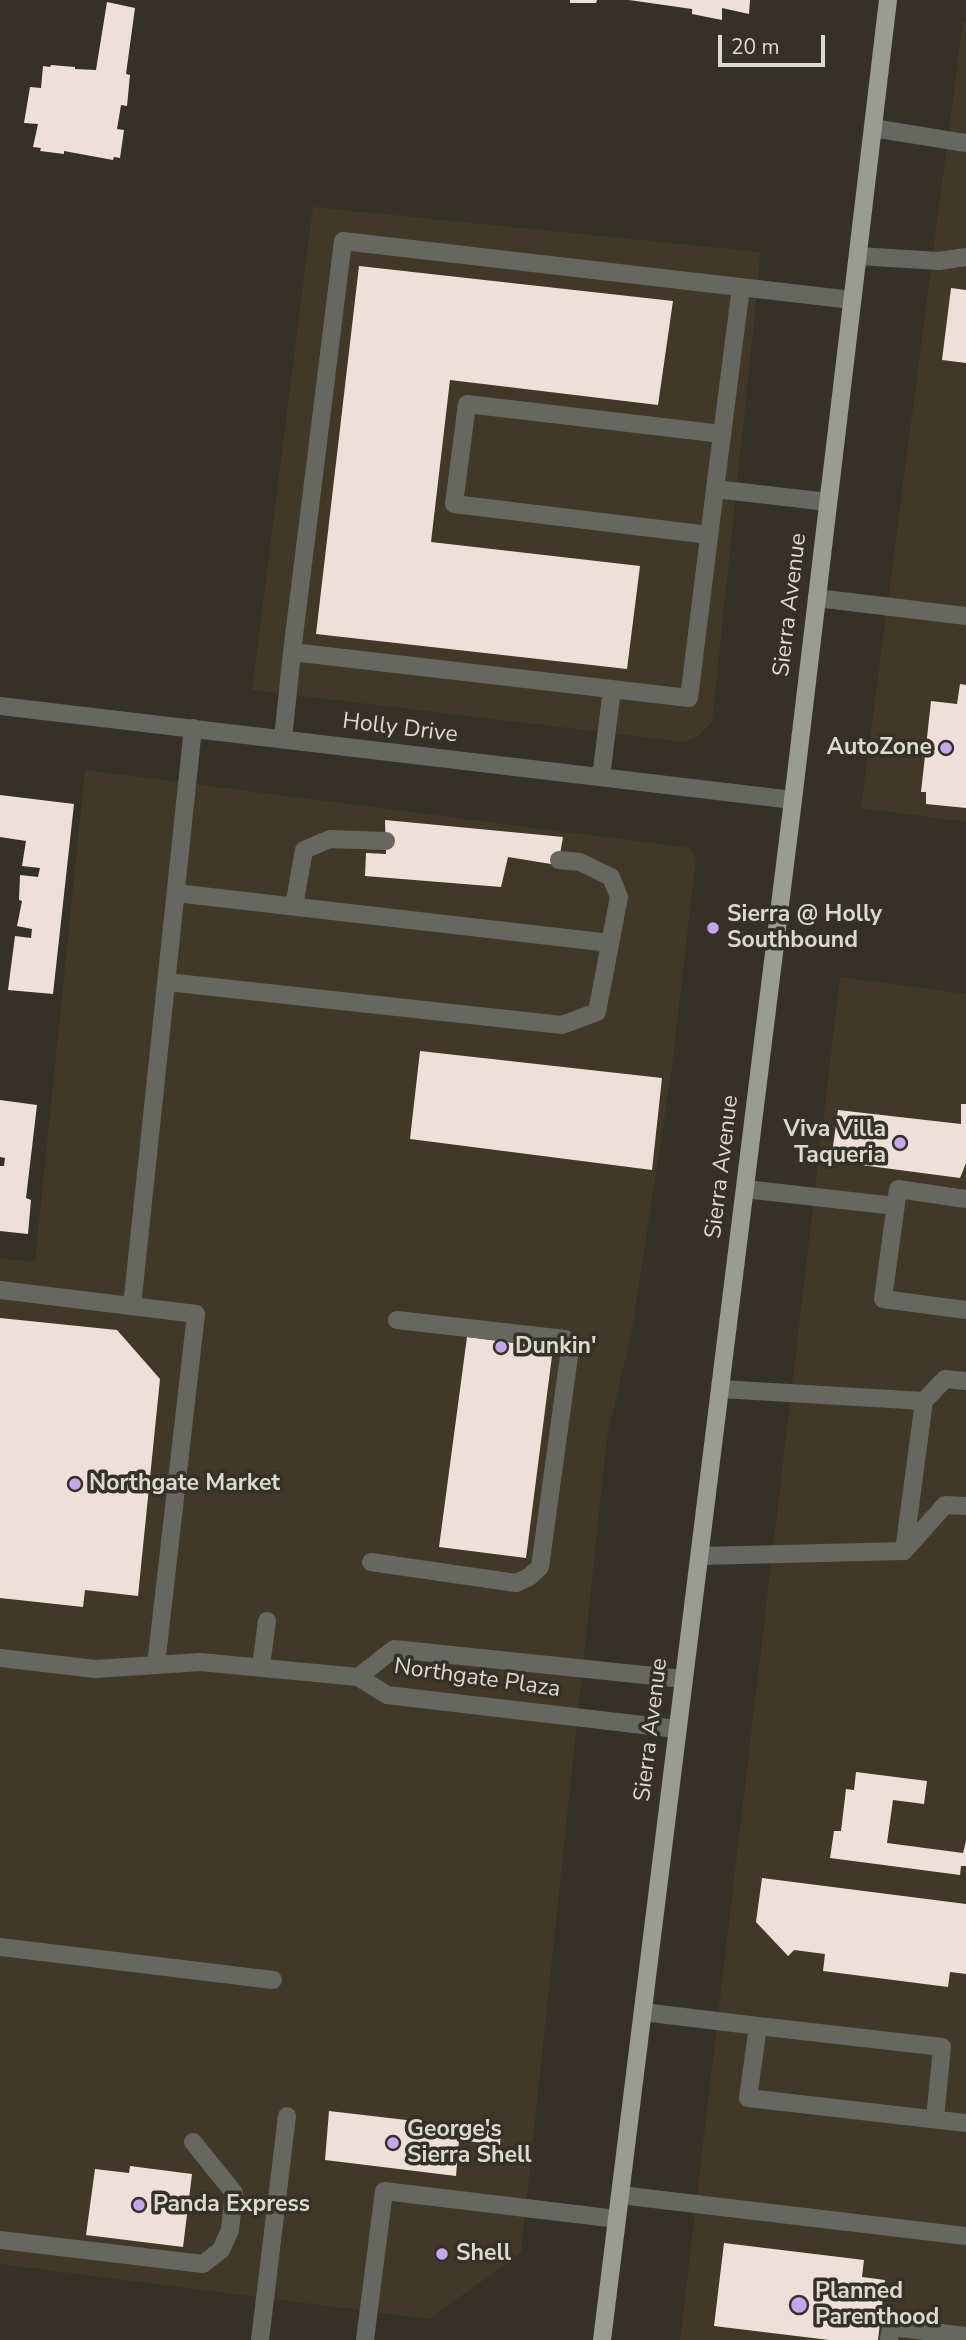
<!DOCTYPE html>
<html>
<head>
<meta charset="utf-8">
<style>
	body { margin:0 }
	#map { position:relative; width:966px; height:2340px; overflow:hidden; background:#363127; font-family:"Nunito Sans",sans-serif }
	canvas { display:block }
	.scale { position:absolute; left:718px; top:35px; width:107px; height:32px; box-sizing:border-box; border:4px solid #dcd8d2; border-top:0; padding-left:9px; font-size:21px; line-height:24px; white-space:nowrap; color:#dcd8d2; -webkit-text-stroke:5px #363127; paint-order:stroke }
</style>
</head>
<body>
<div id="map">
<canvas width="966" height="2340"></canvas>
<div class="scale">20 m</div>
</div>
<script>
const g = document.querySelector('canvas').getContext('2d');
g.lineJoin = 'round';
function fill(path, color) {
  g.fillStyle = color;
  g.fill(path, 'evenodd');
}
function poly(rows) {
  const path = new Path2D();
  for (const r of rows) {
    path.moveTo(r[0], r[1]);
    for (let i = 2; i < r.length; i += 2) path.lineTo(r[i], r[i + 1]);
  }
  return path;
}
function trace(path, color, width, dash) {
  g.strokeStyle = color;
  g.lineWidth = width;
  g.lineCap = dash ? 'butt' : 'round';
  g.setLineDash(dash || []);
  g.stroke(path);
}
function drawText(font, color, halo, rows, align = 'center') {
  g.font = font + ' "Nunito Sans",sans-serif';
  g.lineWidth = 7;
  g.setLineDash([]);
  g.textBaseline = 'middle';
  g.strokeStyle = halo;
  g.fillStyle = color;
  for (const [text, x, y, turn = 0] of rows) {
    g.save();
    g.translate(x, y);
    g.rotate((+turn || 0) * Math.PI / 180);
    g.textAlign = isNaN(turn) ? turn : align;
    if (halo) g.strokeText(text, 0, 0);
    g.fillText(text, 0, 0);
    g.restore();
  }
}
const built = poly([
	[963,22,966,23,966,822,861,808],
	[313,207,760,252,759,274,712,722,698,736,684,742,252,690],
	[85,770,690,848,696,859,672,1067,632,1330,607,1437,521,2253,429,2319,0,2264,0,1258,35,1262],
	[840,977,966,994,966,2340,680,2340]
]);
const building = poly([
	[570,0,597,0,596,3,570,3],
	[629,0,750,0,749,14,722,8,722,20,692,14,692,9],
	[107,2,135,8,126,74,130,75,127,106,121,105,117,129,124,130,120,158,114,157,113,160,64,151,64,154,40,151,41,148,33,147,38,124,24,123,30,87,41,88,43,66,50,67,51,65,75,67,75,69,96,70],
	[359,266,673,301,658,405,450,380,431,542,640,566,627,669,316,634],
	[951,288,966,290,966,363,942,360],
	[960,684,966,685,966,808,926,804,926,792,921,792,931,701,957,704],
	[0,795,74,804,53,994,8,990,15,936,31,938,32,929,17,926,22,901,19,900,20,875,38,877,40,868,22,866,26,841,0,837],
	[385,820,563,837,559,860,557,865,508,857,501,887,365,876,366,853,386,854],
	[420,1051,662,1078,652,1170,410,1139],
	[0,1100,37,1105,26,1198,31,1200,28,1234,0,1231,0,1166,4,1166,5,1158,0,1157],
	[961,1104,966,1104,966,1163,960,1178,831,1161,838,1110,961,1124],
	[0,1318,117,1330,160,1379,138,1596,85,1590,83,1607,0,1598],
	[467,1337,553,1348,526,1558,439,1547],
	[856,1772,927,1781,924,1804,893,1800,887,1843,963,1853,966,1841,966,1866,961,1866,960,1875,830,1858,834,1831,841,1831,846,1789,854,1790],
	[762,1878,966,1904,966,1974,950,1972,948,1987,823,1971,825,1954,794,1950,788,1956,756,1922],
	[329,2111,501,2131,500,2145,459,2140,456,2176,325,2160],
	[130,2166,192,2174,183,2247,86,2235,95,2169,129,2173],
	[724,2243,864,2260,862,2277,885,2280,878,2340,829,2340,714,2326]
]);
const service = poly([
	[873,128,966,143],
	[858,256,939,261,966,257],
	[715,489,741,287],
	[828,502,715,489,689,698,292,652,343,241,852,300],
	[709,535,454,504,467,404,722,434],
	[817,598,966,616],
	[283,739,292,652],
	[601,777,612,689],
	[176,893,610,943],
	[294,906,304,850,330,839,386,841],
	[167,982,562,1025,597,1012,619,897,611,877,580,862,559,860],
	[745,1189,895,1206],
	[966,1199,898,1189,883,1299,966,1310],
	[0,1290,196,1314,156,1665,95,1669,0,1658],
	[132,1306,193,728],
	[721,1389,924,1401],
	[904,1551,924,1401,945,1379,966,1381],
	[700,1556,904,1551,945,1505,966,1506],
	[371,1562,516,1583,529,1577,540,1567,570,1349,565,1339,397,1320],
	[156,1665,200,1662,358,1677,387,1695,677,1729],
	[261,1666,267,1621],
	[358,1677,394,1649,683,1679],
	[0,1947,273,1980],
	[643,2012,758,2026,748,2098,966,2123],
	[758,2026,942,2047,935,2119],
	[620,2195,966,2236],
	[0,2240,203,2264,221,2250,230,2230,234,2193,193,2142],
	[260,2340,287,2116],
	[365,2340,384,2191,617,2219],
	[889,2340,891,2327,966,2336]
]);
const minor = poly([
	[0,706,793,800]
]);
const primary = poly([
	[602,2340,793,800,888,0]
]);
const markers = [
	[946,748,7,"#c5a6f0"],
	[713,928,7,"#c5a6f0"],
	[900,1143,7,"#c5a6f0"],
	[501,1347,7,"#c5a6f0"],
	[75,1484,7,"#c5a6f0"],
	[393,2143,7,"#c5a6f0"],
	[139,2205,7,"#c5a6f0"],
	[442,2254,7,"#c5a6f0"],
	[799,2305,9,"#c5a6f0"]
];
const streetNames = [
	["Sierra Avenue",791,605,-83],
	["Holly Drive",400,729,7],
	["Sierra Avenue",723,1167,-83],
	["Northgate Plaza",477,1679,8],
	["Sierra Avenue",652,1730,-83]
];
const poiNames = [
	["AutoZone",932,748,"right"],
	["Sierra @ Holly",727,915],
	["Southbound",727,941],
	["Viva Villa",886,1130,"right"],
	["Taqueria",886,1156,"right"],
	["Dunkin'",515,1347],
	["Northgate Market",89,1484],
	["George's",407,2130],
	["Sierra Shell",407,2156],
	["Panda Express",153,2205],
	["Shell",456,2254],
	["Planned",815,2292],
	["Parenthood",815,2318]
];
fill(built, '#413828');
fill(building, '#eee0d8');
trace(service, '#676762', 18);
trace(minor, '#676762', 18);
trace(primary, '#9b9c91', 18);
for (const [x, y, r, color] of markers) {
  const dot = new Path2D();
  dot.arc(x, y, r, 0, 2 * Math.PI);
  g.fillStyle = color;
  g.fill(dot);
  trace(dot, '#363127', 2.5);
}
drawText('23px', '#dcd8d2', '#363127', streetNames);
drawText('bold 23px', '#dcd8d2', '#363127', poiNames, 'left');
</script>
</body>
</html>
